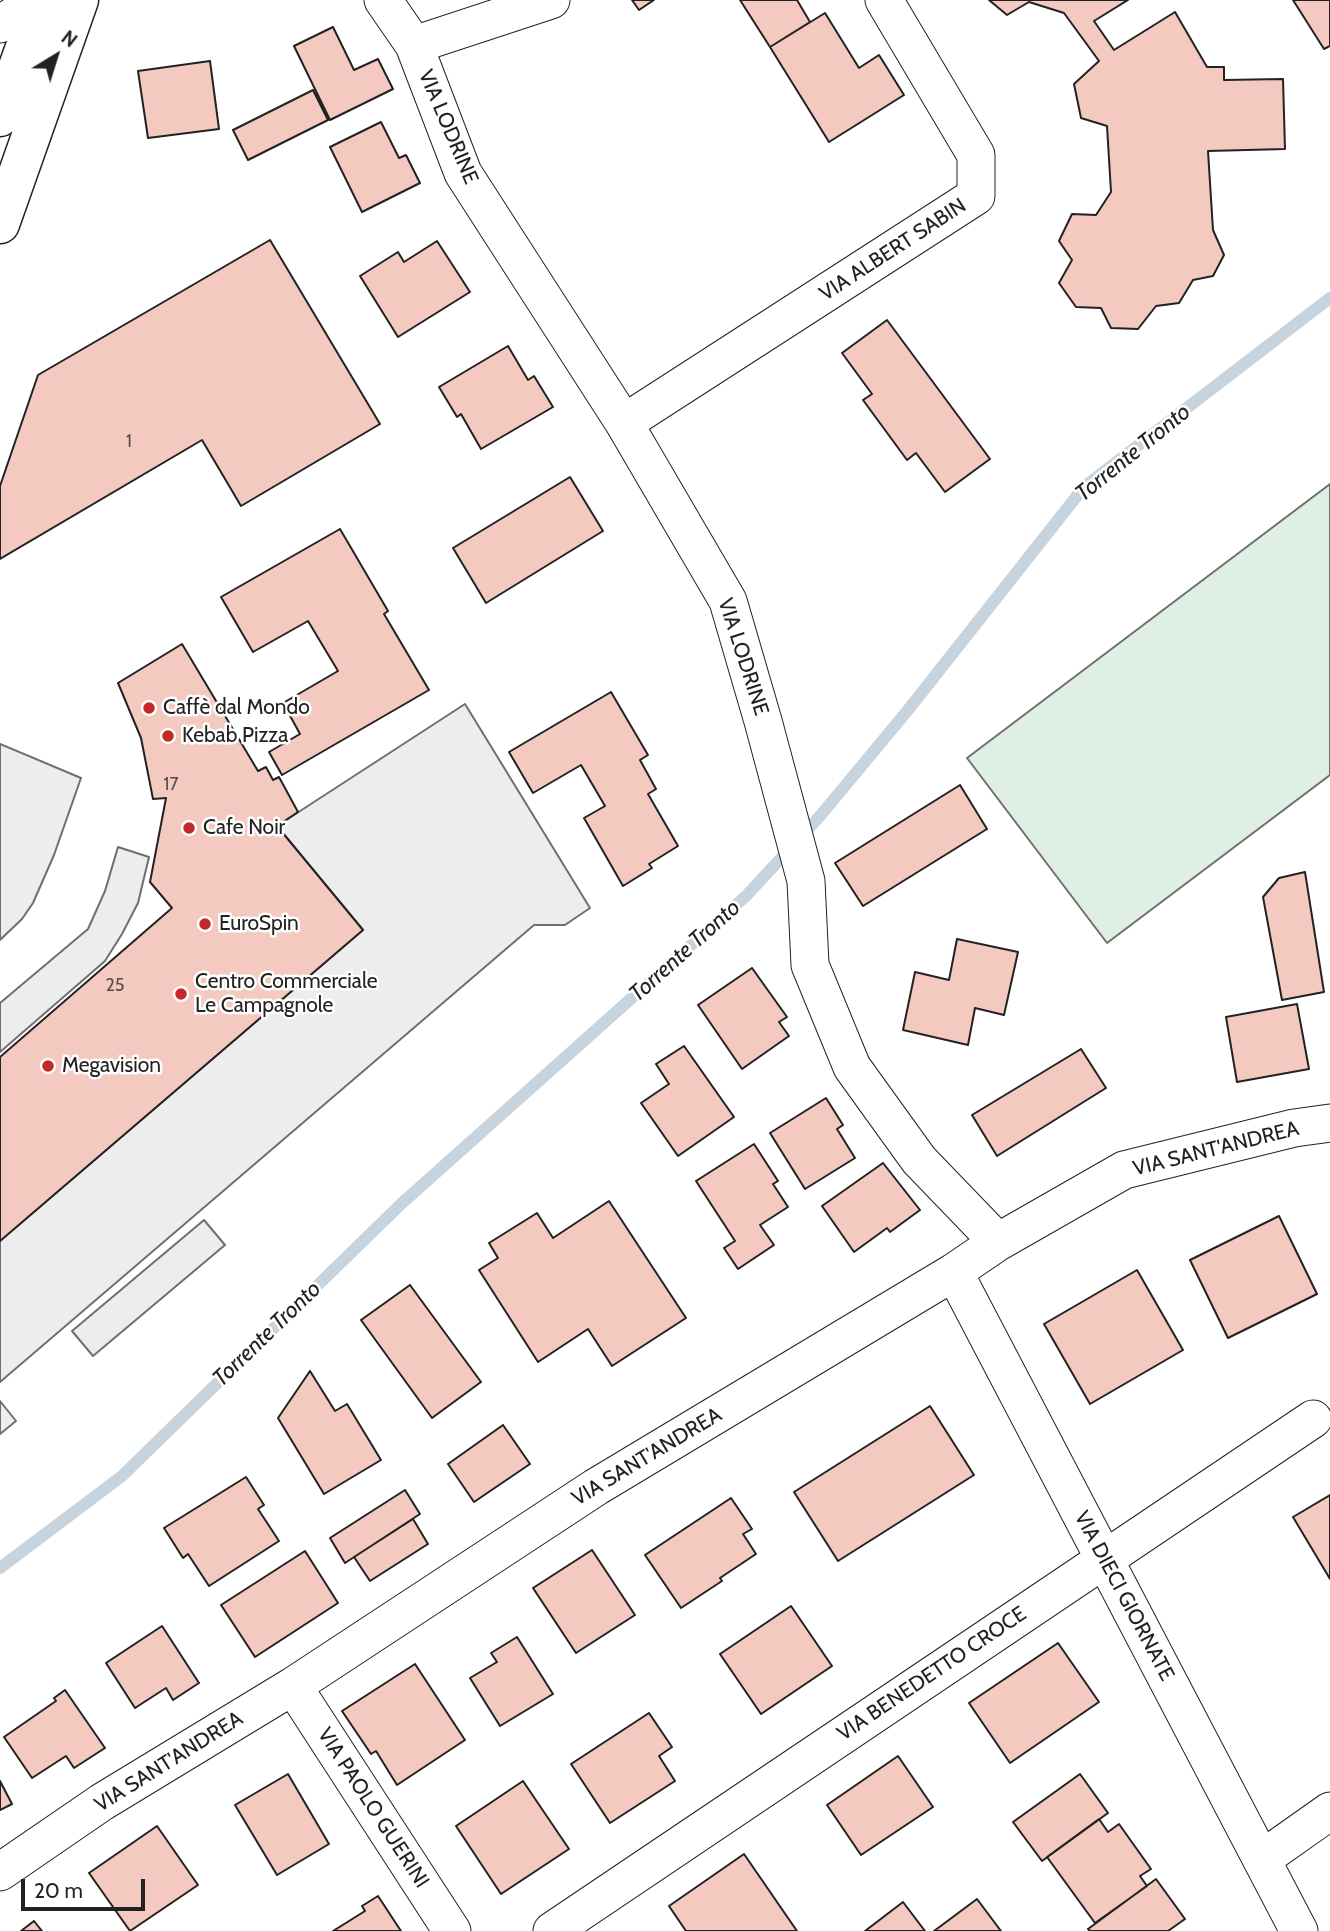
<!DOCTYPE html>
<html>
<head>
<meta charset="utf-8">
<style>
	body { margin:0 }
	#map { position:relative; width:1330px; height:1931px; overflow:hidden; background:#fff; font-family:Cabin,sans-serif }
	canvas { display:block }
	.north { position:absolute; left:21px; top:21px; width:70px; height:70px; -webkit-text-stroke:5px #fff; paint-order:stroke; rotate:38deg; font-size:19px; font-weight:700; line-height:28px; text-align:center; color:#222 }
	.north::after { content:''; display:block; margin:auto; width:24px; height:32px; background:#222; clip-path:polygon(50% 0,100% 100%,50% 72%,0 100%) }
	.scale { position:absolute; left:21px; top:1879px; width:124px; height:32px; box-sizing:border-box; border:4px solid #222; border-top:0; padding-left:9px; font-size:21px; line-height:24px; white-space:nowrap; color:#222; -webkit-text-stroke:5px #fff; paint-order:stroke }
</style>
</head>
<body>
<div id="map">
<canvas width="1330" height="1931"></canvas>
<div class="north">N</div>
<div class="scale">20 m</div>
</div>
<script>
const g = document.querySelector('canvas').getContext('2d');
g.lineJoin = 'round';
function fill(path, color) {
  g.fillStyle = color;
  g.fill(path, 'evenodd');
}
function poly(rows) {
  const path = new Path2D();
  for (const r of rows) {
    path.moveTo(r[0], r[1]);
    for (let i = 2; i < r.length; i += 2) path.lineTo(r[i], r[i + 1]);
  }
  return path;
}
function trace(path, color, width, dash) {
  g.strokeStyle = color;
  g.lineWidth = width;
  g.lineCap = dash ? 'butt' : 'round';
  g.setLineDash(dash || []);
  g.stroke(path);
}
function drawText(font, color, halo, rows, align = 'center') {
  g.font = font + ' Cabin,sans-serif';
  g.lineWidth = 5;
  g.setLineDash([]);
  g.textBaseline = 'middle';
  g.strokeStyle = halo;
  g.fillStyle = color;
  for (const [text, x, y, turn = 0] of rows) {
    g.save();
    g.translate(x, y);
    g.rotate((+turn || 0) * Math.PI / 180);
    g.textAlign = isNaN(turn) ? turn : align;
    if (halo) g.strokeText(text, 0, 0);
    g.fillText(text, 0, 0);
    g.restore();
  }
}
const green = poly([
	[1330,484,1330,775,1107,943,967,758,1330,484]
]);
const parking = poly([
	[465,704,590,908,565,925,534,925,0,1382,0,1241,363,930,277,826,465,704],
	[0,744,81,778,54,855,33,903,22,919,0,940,0,744],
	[118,847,149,857,138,903,122,934,105,961,0,1052,0,1003,88,929,105,891,118,847],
	[204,1220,225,1245,93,1356,72,1331,204,1220],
	[0,1401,16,1421,0,1434,0,1401]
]);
const stream = poly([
	[0,1568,122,1476,401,1204,746,896,820,816,908,710,1084,487,1330,298]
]);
const building = poly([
	[632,0,654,0,639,10,632,0],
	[740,0,797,0,810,22,770,47,740,0],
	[989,0,1128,0,1094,21,1114,50,1175,12,1207,67,1224,67,1224,80,1283,79,1285,149,1208,151,1213,230,1224,255,1213,276,1193,280,1179,303,1156,306,1138,329,1111,328,1101,308,1076,307,1059,283,1072,260,1059,241,1072,214,1096,215,1111,192,1107,126,1081,118,1074,84,1099,61,1064,13,1029,2,1007,15,989,0],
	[1293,0,1330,0,1330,46,1324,49,1293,0],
	[825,13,859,68,879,55,904,95,829,142,770,47,825,13],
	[333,27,354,70,378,59,393,89,330,120,294,46,333,27],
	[210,61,219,129,148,138,138,71,210,61],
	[313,90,328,120,248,160,233,130,313,90],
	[381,122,399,158,406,155,420,183,362,212,330,147,381,122],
	[270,240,380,424,241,506,202,440,0,559,0,486,38,375,270,240],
	[437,241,470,292,398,337,360,276,398,252,404,262,437,241],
	[887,320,990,459,945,492,916,453,907,460,863,400,872,394,842,353,887,320],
	[508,346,528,380,534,376,553,407,481,449,461,414,457,417,439,387,508,346],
	[570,477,603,531,486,603,453,548,570,477],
	[340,529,388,611,384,614,429,690,282,775,269,752,300,734,283,703,338,671,308,621,253,652,221,597,340,529],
	[182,644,258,771,266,767,273,780,279,777,298,812,277,826,363,930,0,1241,0,1057,172,908,150,882,166,798,153,799,141,738,118,683,182,644],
	[611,692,648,755,640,760,656,789,648,794,678,846,649,864,652,868,623,886,584,818,605,806,581,765,533,793,509,752,611,692],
	[960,785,987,829,863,906,835,863,960,785],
	[1305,872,1324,992,1282,1000,1263,897,1279,878,1305,872],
	[957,939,1018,952,1004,1015,975,1008,968,1045,903,1030,915,972,949,980,957,939],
	[752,968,787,1017,779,1022,789,1036,742,1069,698,1005,752,968],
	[1297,1004,1309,1069,1237,1082,1226,1017,1297,1004],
	[684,1046,734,1117,678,1156,641,1103,669,1084,656,1064,684,1046],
	[1081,1049,1106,1088,997,1156,972,1115,1081,1049],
	[826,1098,843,1125,837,1129,855,1158,805,1189,770,1133,826,1098],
	[754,1144,778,1181,773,1184,788,1207,760,1225,774,1245,738,1269,724,1248,735,1241,696,1181,754,1144],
	[883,1163,920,1210,890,1232,887,1228,854,1252,822,1206,883,1163],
	[609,1201,686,1318,612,1366,588,1329,538,1362,479,1270,498,1258,489,1243,537,1213,553,1238,609,1201],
	[1279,1216,1317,1294,1228,1338,1190,1260,1279,1216],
	[1137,1270,1183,1350,1090,1404,1044,1324,1137,1270],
	[410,1285,481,1382,432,1418,361,1320,410,1285],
	[310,1371,335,1411,347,1404,381,1460,324,1494,278,1418,310,1371],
	[930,1406,974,1475,838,1561,794,1492,930,1406],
	[503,1425,530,1464,474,1502,448,1464,503,1425],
	[246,1477,264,1505,258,1509,279,1541,209,1586,188,1554,183,1558,164,1528,246,1477],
	[405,1490,420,1514,345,1563,330,1538,405,1490],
	[1330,1495,1330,1579,1293,1517,1330,1495],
	[731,1498,752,1529,743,1534,756,1554,720,1578,722,1581,681,1608,645,1555,731,1498],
	[413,1519,428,1544,370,1581,354,1557,413,1519],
	[592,1550,635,1615,576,1653,533,1588,592,1550],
	[305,1551,338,1603,255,1657,221,1605,305,1551],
	[791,1606,832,1666,761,1714,720,1654,791,1606],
	[162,1626,199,1683,173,1700,166,1688,135,1708,106,1663,162,1626],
	[517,1637,553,1694,500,1726,470,1678,497,1662,491,1653,517,1637],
	[1058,1643,1099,1702,1010,1763,969,1703,1058,1643],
	[415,1664,465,1740,397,1785,376,1751,371,1754,342,1711,415,1664],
	[65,1690,105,1748,74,1768,66,1756,32,1778,4,1737,56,1701,54,1698,65,1690],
	[649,1713,672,1747,659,1756,675,1781,610,1823,571,1764,649,1713],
	[898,1756,933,1807,861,1855,827,1805,898,1756],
	[288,1774,329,1844,277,1875,235,1805,288,1774],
	[1080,1774,1108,1813,1042,1861,1013,1822,1080,1774],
	[0,1781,12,1804,0,1810,0,1781],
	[523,1781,569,1849,501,1894,456,1826,523,1781],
	[1099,1819,1108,1832,1119,1824,1151,1869,1140,1876,1147,1886,1095,1923,1047,1857,1099,1819],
	[157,1826,198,1885,130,1931,89,1873,157,1826],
	[744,1854,797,1931,686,1931,669,1906,744,1854],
	[1156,1879,1185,1919,1168,1931,1090,1931,1088,1929,1156,1879],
	[378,1896,401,1931,333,1931,365,1911,362,1906,378,1896],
	[977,1899,1001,1931,934,1931,977,1899],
	[903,1902,925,1931,865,1931,903,1902],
	[34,1921,42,1931,21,1931,34,1921]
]);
const street = poly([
	[383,0,414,45,463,173,624,423,728,601,763,721,806,881,810,965,852,1067,919,1160,998,1242],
	[0,24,40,0],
	[414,45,551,0],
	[624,423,976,196,976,155,884,0],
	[954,1272,1299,1931],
	[293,1686,452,1931],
	[1262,1859,1330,1811],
	[0,1872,102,1802,293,1686,596,1487,954,1272,998,1242,1124,1170,1294,1128,1330,1123],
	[552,1931,1313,1419]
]);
const primary = poly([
	[0,117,42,0],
	[0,224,79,0]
]);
const markers = [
	[149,708,7,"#c62828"],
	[168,736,7,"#c62828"],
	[189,828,7,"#c62828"],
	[205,924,7,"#c62828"],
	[181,994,7,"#c62828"],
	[48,1066,7,"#c62828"]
];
const numberNames = [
	["1",129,442],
	["17",171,785],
	["25",115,986]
];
const streetNames = [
	["VIA LODRINE",448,127,67],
	["VIA ALBERT SABIN",893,250,-33],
	["VIA LODRINE",743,657,72],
	["VIA SANT'ANDREA",1216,1149,-14],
	["VIA SANT'ANDREA",647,1457,-31],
	["VIA DIECI GIORNATE",1124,1596,62],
	["VIA BENEDETTO CROCE",932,1674,-34],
	["VIA SANT'ANDREA",169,1762,-32],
	["VIA PAOLO GUERINI",373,1808,57]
];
const poiNames = [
	["Caffè dal Mondo",163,708],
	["Kebab Pizza",182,736],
	["Cafe Noir",203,828],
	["EuroSpin",219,924],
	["Centro Commerciale",195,982],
	["Le Campagnole",195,1006],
	["Megavision",62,1066]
];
const waterNames = [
	["Torrente Tronto",1133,453,-39],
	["Torrente Tronto",685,951,-42],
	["Torrente Tronto",267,1334,-44]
];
fill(green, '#e0efe3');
trace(green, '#6f6f6f', 2);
fill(parking, '#ededed');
trace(parking, '#6f6f6f', 2);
trace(stream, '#c7d3dd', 12);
fill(building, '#f3c9c0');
trace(building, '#222', 2);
trace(street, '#222', 39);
trace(primary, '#222', 41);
trace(street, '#fff', 37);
trace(primary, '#fff', 38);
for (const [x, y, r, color] of markers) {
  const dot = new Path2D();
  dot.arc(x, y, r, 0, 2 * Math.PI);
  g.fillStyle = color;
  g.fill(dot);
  trace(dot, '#fff', 2.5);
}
drawText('18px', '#564c4a', null, numberNames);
drawText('21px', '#222', '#fff', streetNames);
drawText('21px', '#222', '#fff', poiNames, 'left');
drawText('italic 23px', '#222', '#fff', waterNames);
</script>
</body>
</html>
